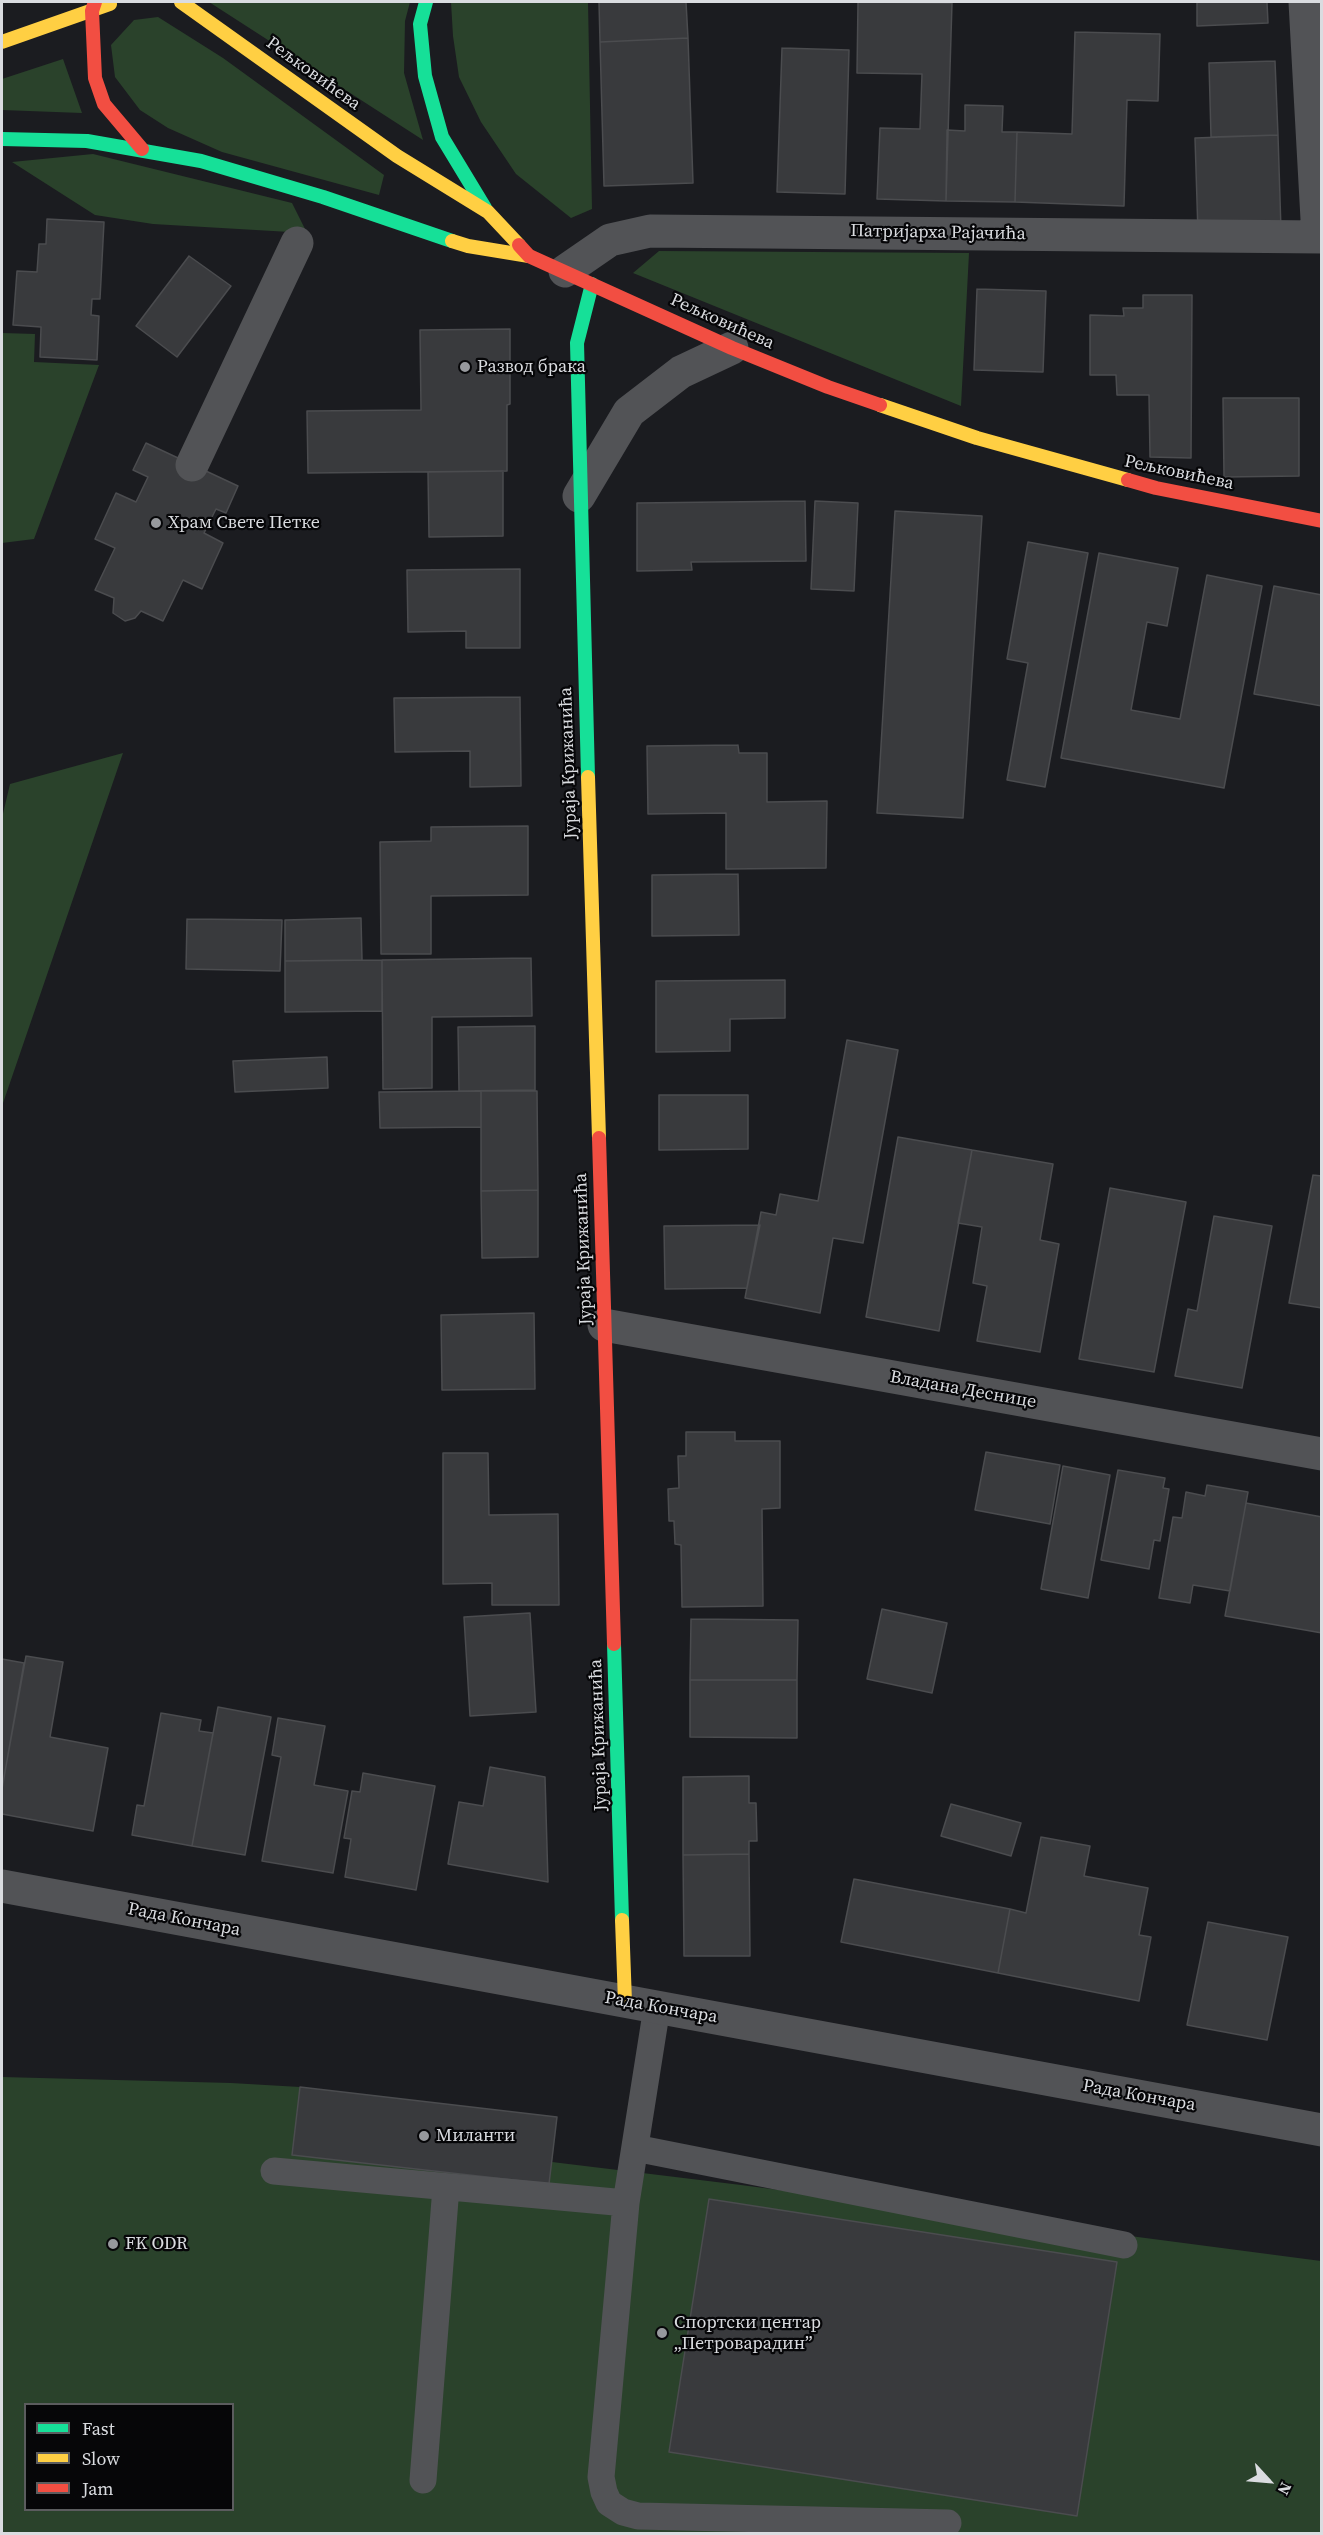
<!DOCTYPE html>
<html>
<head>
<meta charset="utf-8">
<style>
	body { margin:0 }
	#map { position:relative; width:1323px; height:2535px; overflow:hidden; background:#1b1c20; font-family:"Source Serif 4",serif }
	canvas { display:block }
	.frame { position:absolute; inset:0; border:3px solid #dadce0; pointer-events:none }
	.legend { position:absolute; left:24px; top:2403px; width:210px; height:108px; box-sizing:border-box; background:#060608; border:2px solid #5b5c5e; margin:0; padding:8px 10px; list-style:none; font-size:18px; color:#dadce0 }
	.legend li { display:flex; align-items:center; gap:12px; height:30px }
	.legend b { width:30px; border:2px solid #5b5c5e }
	.north { position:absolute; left:1239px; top:2451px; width:60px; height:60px; -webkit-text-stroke:4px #060608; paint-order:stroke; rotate:116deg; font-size:16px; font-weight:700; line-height:24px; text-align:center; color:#dadce0 }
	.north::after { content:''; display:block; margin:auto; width:21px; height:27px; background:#dadce0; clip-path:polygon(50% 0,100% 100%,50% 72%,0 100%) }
</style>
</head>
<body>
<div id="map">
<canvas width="1323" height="2535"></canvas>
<div class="frame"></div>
<ul class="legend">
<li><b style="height:8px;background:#16e098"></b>Fast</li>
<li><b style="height:8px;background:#ffcf43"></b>Slow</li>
<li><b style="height:8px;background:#f24e42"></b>Jam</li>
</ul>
<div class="north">N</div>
</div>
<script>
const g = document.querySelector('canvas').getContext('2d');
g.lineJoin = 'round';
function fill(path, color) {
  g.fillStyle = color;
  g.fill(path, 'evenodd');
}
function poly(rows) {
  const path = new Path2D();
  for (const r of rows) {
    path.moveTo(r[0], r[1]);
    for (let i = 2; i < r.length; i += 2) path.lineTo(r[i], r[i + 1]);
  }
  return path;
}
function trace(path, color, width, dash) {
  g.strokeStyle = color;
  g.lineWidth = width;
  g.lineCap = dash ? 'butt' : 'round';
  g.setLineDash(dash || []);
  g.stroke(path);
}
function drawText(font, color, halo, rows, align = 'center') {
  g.font = font + ' "Source Serif 4",serif';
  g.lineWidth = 4.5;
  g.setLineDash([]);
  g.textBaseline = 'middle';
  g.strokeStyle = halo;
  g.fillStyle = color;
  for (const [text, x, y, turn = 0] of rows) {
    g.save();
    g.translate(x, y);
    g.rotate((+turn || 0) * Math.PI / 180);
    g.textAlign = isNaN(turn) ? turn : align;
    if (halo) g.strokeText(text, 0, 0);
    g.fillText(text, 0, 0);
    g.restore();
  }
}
const green = poly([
	[209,2,410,2,405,21,404,73,423,140],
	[451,2,588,2,592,209,571,218,516,174,481,122,459,77,453,36],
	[158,17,223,58,384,175,379,195,222,152,168,128,140,110,115,77,111,45,134,20],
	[63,59,82,113,2,110,2,79],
	[93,154,292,203,307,233,153,224,95,215,12,162],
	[659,251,969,253,961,406,633,273],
	[2,333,35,334,34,362,99,365,34,539,2,543],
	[123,753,2,1106,2,818,10,784],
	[2,2077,231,2083,300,2087,557,2117,552,2162,741,2185,1321,2261,1321,2533,2,2534],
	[26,2404,232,2404,232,2510,26,2510]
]);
const building = poly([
	[599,2,686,2,688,38,600,42,599,2],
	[858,2,952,3,946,201,877,199,880,128,920,129,922,74,857,73,858,2],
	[1197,2,1267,2,1268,23,1197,26,1197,2],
	[1075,32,1160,34,1158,101,1127,100,1124,206,1015,202,1017,132,1072,134,1075,32],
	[688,38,693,183,604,186,600,42,688,38],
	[782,48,849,50,845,194,777,192,782,48],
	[1275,61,1278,135,1211,137,1209,63,1275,61],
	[965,105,1003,106,1002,132,1017,132,1015,202,946,201,947,130,965,131,965,105],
	[1278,135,1281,230,1198,233,1195,138,1278,135],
	[47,219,104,222,100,299,92,299,91,315,99,316,97,360,40,357,41,327,13,325,17,271,37,272,39,244,46,244,47,219],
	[189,256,231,286,177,357,136,326,189,256],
	[977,289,1046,291,1043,372,974,370,977,289],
	[1143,295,1192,295,1191,458,1150,457,1149,395,1117,395,1116,375,1090,375,1090,315,1124,316,1123,308,1143,308,1143,295],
	[510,329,510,404,507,405,507,471,308,473,307,411,421,410,420,330,510,329],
	[1223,398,1299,398,1299,476,1224,477,1223,398],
	[146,443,238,486,226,513,216,509,204,533,223,543,202,589,183,580,163,621,141,611,135,618,125,621,113,613,114,598,95,590,115,548,95,539,116,493,136,502,148,477,133,470,146,443],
	[503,471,503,536,429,537,428,472,503,471],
	[805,501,806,561,691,562,692,570,637,571,637,503,805,501],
	[815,501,858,503,854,591,811,589,815,501],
	[895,511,982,516,963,818,877,813,895,511],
	[1028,542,1088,553,1045,787,1007,780,1028,663,1007,659,1028,542],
	[1099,553,1178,568,1167,626,1147,622,1131,710,1180,719,1207,575,1262,586,1224,788,1061,758,1099,553],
	[520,569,520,648,466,648,466,631,408,632,407,570,520,569],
	[1274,586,1322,595,1322,706,1254,694,1274,586],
	[520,697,521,786,470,787,470,751,395,752,394,698,520,697],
	[738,745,739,753,767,753,767,802,827,801,826,868,726,869,726,813,648,814,647,746,738,745],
	[528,826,528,895,431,896,431,954,381,954,380,842,431,841,431,827,528,826],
	[738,874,739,935,652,936,652,875,738,874],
	[361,918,362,960,285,961,285,920,361,918],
	[187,919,282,920,280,971,186,969,187,919],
	[531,958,532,1016,432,1017,432,1088,383,1089,382,960,531,958],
	[382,960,382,1011,285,1012,285,961,382,960],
	[785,980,785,1018,730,1019,730,1051,656,1052,656,981,785,980],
	[535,1026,535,1090,459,1091,458,1027,535,1026],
	[847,1040,898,1050,863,1243,833,1238,820,1313,745,1298,761,1212,776,1215,780,1194,818,1201,847,1040],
	[327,1057,328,1088,235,1092,233,1061,327,1057],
	[481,1091,537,1091,538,1190,481,1191,481,1091],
	[481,1091,481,1127,380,1128,379,1092,481,1091],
	[659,1095,748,1095,748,1149,659,1150,659,1095],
	[898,1137,972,1150,939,1331,866,1317,898,1137],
	[972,1150,1053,1164,1040,1240,1059,1244,1040,1352,977,1341,987,1286,973,1283,982,1227,958,1223,972,1150],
	[1313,1175,1322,1176,1322,1308,1289,1303,1313,1175],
	[1110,1188,1186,1202,1154,1372,1079,1359,1110,1188],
	[538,1190,538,1257,482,1258,481,1191,538,1190],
	[1214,1216,1272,1226,1242,1388,1175,1376,1188,1309,1197,1311,1214,1216],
	[760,1225,747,1288,665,1289,664,1226,760,1225],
	[534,1313,535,1389,442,1390,441,1315,534,1313],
	[686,1432,735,1432,735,1441,780,1441,780,1508,762,1509,763,1606,682,1607,681,1545,675,1544,674,1521,669,1521,668,1489,679,1488,678,1456,686,1456,686,1432],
	[986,1452,1060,1465,1050,1524,975,1510,986,1452],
	[443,1453,488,1453,489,1515,558,1514,559,1605,492,1605,492,1583,443,1584,443,1453],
	[1063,1466,1110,1475,1088,1598,1041,1589,1063,1466],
	[1118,1470,1165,1478,1163,1488,1169,1489,1160,1541,1154,1540,1149,1569,1101,1560,1118,1470],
	[1207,1485,1248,1492,1230,1591,1193,1585,1190,1603,1159,1598,1173,1517,1182,1518,1186,1492,1205,1496,1207,1485],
	[1246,1503,1322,1517,1322,1633,1225,1616,1246,1503],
	[882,1609,947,1623,932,1693,867,1679,882,1609],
	[530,1613,536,1712,470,1716,464,1617,530,1613],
	[691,1619,798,1620,797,1680,690,1680,691,1619],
	[26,1656,63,1662,50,1737,108,1748,93,1831,2,1814,2,1788,26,1656],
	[2,1659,24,1663,2,1789,2,1659],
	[690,1680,797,1680,797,1738,690,1737,690,1680],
	[218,1707,271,1717,245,1855,192,1846,218,1707],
	[161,1713,201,1720,199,1731,213,1733,192,1846,132,1835,137,1805,144,1806,161,1713],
	[278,1718,325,1726,314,1785,348,1791,333,1873,262,1861,281,1757,272,1755,278,1718],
	[490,1767,545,1777,548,1882,448,1864,459,1802,483,1806,490,1767],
	[363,1773,435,1786,416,1890,345,1877,351,1839,344,1838,352,1791,360,1792,363,1773],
	[749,1776,749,1803,756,1803,757,1841,749,1841,749,1854,683,1855,683,1777,749,1776],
	[951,1804,1021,1823,1011,1856,941,1836,951,1804],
	[1041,1837,1090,1846,1084,1876,1148,1888,1139,1935,1151,1937,1139,2001,998,1973,1010,1909,1026,1913,1041,1837],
	[749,1854,750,1956,684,1956,683,1855,749,1854],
	[854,1879,1010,1909,998,1973,841,1942,854,1879],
	[1208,1922,1288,1937,1267,2040,1187,2025,1208,1922],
	[300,2087,557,2117,549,2184,292,2155,300,2087],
	[709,2199,1117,2262,1077,2516,669,2452,709,2199]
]);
const lane = poly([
	[657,2007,626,2203,601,2477,604,2492,609,2503,623,2512,638,2516,948,2523],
	[635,2148,1124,2245],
	[274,2171,626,2203],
	[423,2480,446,2187]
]);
const street = poly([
	[1305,2,1318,237],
	[565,271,610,240,650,231,1322,237],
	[192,465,297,243],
	[579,496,629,412,681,372,732,348],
	[604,1325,1322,1454],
	[2,1886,1322,2130]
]);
const fast = poly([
	[426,2,420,24,425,76,442,137,485,208],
	[2,139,87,141,201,161,323,197,452,241],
	[588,777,577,343,592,284],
	[614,1644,622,1920]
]);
const slow = poly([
	[181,2,397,156,488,212,519,245],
	[2,42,110,4],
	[452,241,468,246,529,256],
	[880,405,977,438,1128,480],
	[588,777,599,1138],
	[622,1920,625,2002]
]);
const jam = poly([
	[95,2,92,11,95,78,104,104,142,149],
	[519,245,529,256,732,348,828,387,880,405],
	[1128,480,1156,488,1322,521],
	[599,1138,614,1644]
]);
const markers = [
	[465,367,6,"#97999d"],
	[156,523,6,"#97999d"],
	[424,2136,6,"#97999d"],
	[113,2244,6,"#97999d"],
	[662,2333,6,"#97999d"]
];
const streetNames = [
	["Рељковићева",313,74,36],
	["Патријарха Рајачића",938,233,1],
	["Рељковићева",722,322,24],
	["Рељковићева",1179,473,12],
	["Јураја Крижанића",569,763,-92],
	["Јураја Крижанића",584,1249,-92],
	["Владана Деснице",963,1390,10],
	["Јураја Крижанића",599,1735,-92],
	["Рада Кончара",184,1920,11],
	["Рада Кончара",661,2008,10],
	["Рада Кончара",1139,2096,10]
];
const poiNames = [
	["Развод брака",477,367],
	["Храм Свете Петке",168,523],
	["Миланти",436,2136],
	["FK ODR",125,2244],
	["Спортски центар",674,2323],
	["„Петроварадин”",674,2344]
];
fill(green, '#2a422b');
fill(building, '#393a3d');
trace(building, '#4b4c4f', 1.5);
trace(lane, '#525356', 27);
trace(street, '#525356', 33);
trace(fast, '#16e098', 14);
trace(slow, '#ffcf43', 14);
trace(jam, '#f24e42', 14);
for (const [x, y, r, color] of markers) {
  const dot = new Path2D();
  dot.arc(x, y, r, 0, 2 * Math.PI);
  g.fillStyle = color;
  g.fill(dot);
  trace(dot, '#060608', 2);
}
drawText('18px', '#dadce0', '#060608', streetNames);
drawText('18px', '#dadce0', '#060608', poiNames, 'left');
</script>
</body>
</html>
